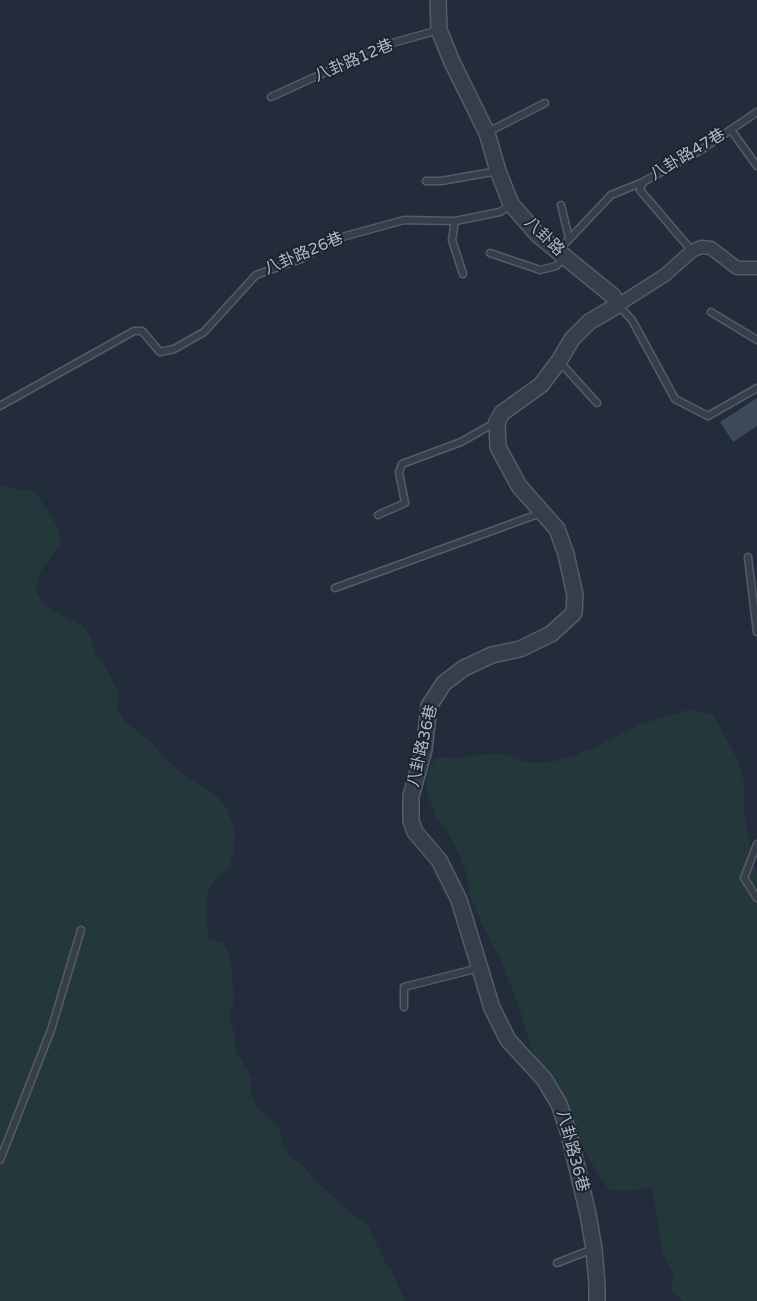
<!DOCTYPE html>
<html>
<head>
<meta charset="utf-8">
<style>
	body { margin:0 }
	canvas { display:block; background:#222c3a }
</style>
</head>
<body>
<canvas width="757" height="1301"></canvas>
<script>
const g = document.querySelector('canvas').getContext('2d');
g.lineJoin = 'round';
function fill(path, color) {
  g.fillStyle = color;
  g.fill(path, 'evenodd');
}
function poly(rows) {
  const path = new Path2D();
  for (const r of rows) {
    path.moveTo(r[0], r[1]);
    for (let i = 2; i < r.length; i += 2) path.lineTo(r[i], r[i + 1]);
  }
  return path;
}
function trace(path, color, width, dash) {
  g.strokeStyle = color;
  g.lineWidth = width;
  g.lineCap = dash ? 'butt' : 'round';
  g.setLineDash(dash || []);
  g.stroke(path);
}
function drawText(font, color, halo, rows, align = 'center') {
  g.font = font + ' "Varela Round","Noto Sans TC",sans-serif';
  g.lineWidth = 4;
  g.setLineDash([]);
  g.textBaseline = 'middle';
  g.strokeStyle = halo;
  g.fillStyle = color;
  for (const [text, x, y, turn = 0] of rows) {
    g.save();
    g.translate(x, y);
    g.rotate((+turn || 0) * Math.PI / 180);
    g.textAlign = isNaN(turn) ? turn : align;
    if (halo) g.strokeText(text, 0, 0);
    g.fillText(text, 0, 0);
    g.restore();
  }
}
const green = poly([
	[0,484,19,490,34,490,52,518,59,530,60,544,39,574,36,590,42,603,53,611,82,625,91,637,95,653,104,664,119,693,117,709,127,724,140,733,152,743,163,756,186,777,213,793,225,805,232,822,235,839,233,854,229,869,215,878,207,893,207,924,209,939,222,942,230,956,234,1001,229,1016,234,1032,236,1052,252,1078,250,1093,258,1108,278,1126,282,1142,290,1156,304,1167,315,1180,353,1215,367,1224,375,1240,382,1257,391,1270,405,1301,0,1301],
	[688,710,713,714,737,759,744,782,744,810,747,832,757,874,757,1301,683,1301,672,1292,673,1272,662,1252,656,1208,651,1188,629,1191,609,1190,596,1171,536,1058,528,1038,522,1016,501,960,481,922,470,896,467,874,458,852,449,834,437,817,428,796,426,776,436,757,457,758,478,755,501,754,529,763,552,762,574,756,598,746,638,725]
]);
const building = poly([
	[757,398,757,426,733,442,720,422]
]);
const service = poly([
	[271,97,385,45,439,30],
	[731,130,757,166],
	[488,132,545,103],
	[426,181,441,181,498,171],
	[561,205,569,238],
	[455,221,452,240,463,274],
	[558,251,611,195,643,182],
	[692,251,640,190,643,182,701,150,757,112],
	[490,253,540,270,556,266,565,257],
	[618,305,632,320,675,399,708,416,757,388],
	[711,312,757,340],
	[559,361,597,403],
	[0,406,134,331,142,331,160,352,174,349,204,332,256,275,301,259,335,239,404,220,455,221,500,212,510,205],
	[378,515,405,503,399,472,402,464,461,442,496,422],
	[748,557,757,632],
	[335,588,541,513],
	[757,844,744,878,757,898],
	[404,1007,404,987,479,968],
	[0,1160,51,1030,81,930],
	[557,1263,593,1249]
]);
const minor = poly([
	[618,305,665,275,692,251,701,247,711,248,737,268,757,268]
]);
const tertiary = poly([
	[438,0,439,30,452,62,487,133,498,171,511,204,538,235,613,296,618,305,589,322,572,339,559,361,541,385,502,413,497,422,498,447,519,486,557,529,566,554,575,595,574,613,551,634,520,649,492,655,464,668,444,683,429,706,424,750,411,796,411,821,415,832,439,860,459,900,492,1008,508,1040,544,1079,559,1104,569,1134,588,1214,594,1249,597,1285,597,1301]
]);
const streetNames = [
	["八卦路12巷",354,61,-23],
	["八卦路47巷",688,155,-31],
	["八卦路",544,237,44],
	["八卦路26巷",304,254,-23],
	["八卦路36巷",423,746,-77],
	["八卦路36巷",572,1151,75]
];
fill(green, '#24383b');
fill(building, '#3e4a59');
trace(service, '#545c68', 9);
trace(minor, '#545c68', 15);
trace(tertiary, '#545c68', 18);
trace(service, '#363e4a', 6);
trace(minor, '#363e4a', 12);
trace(tertiary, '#363e4a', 15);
drawText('16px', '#b1b9c6', '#1b232f', streetNames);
</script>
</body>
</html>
